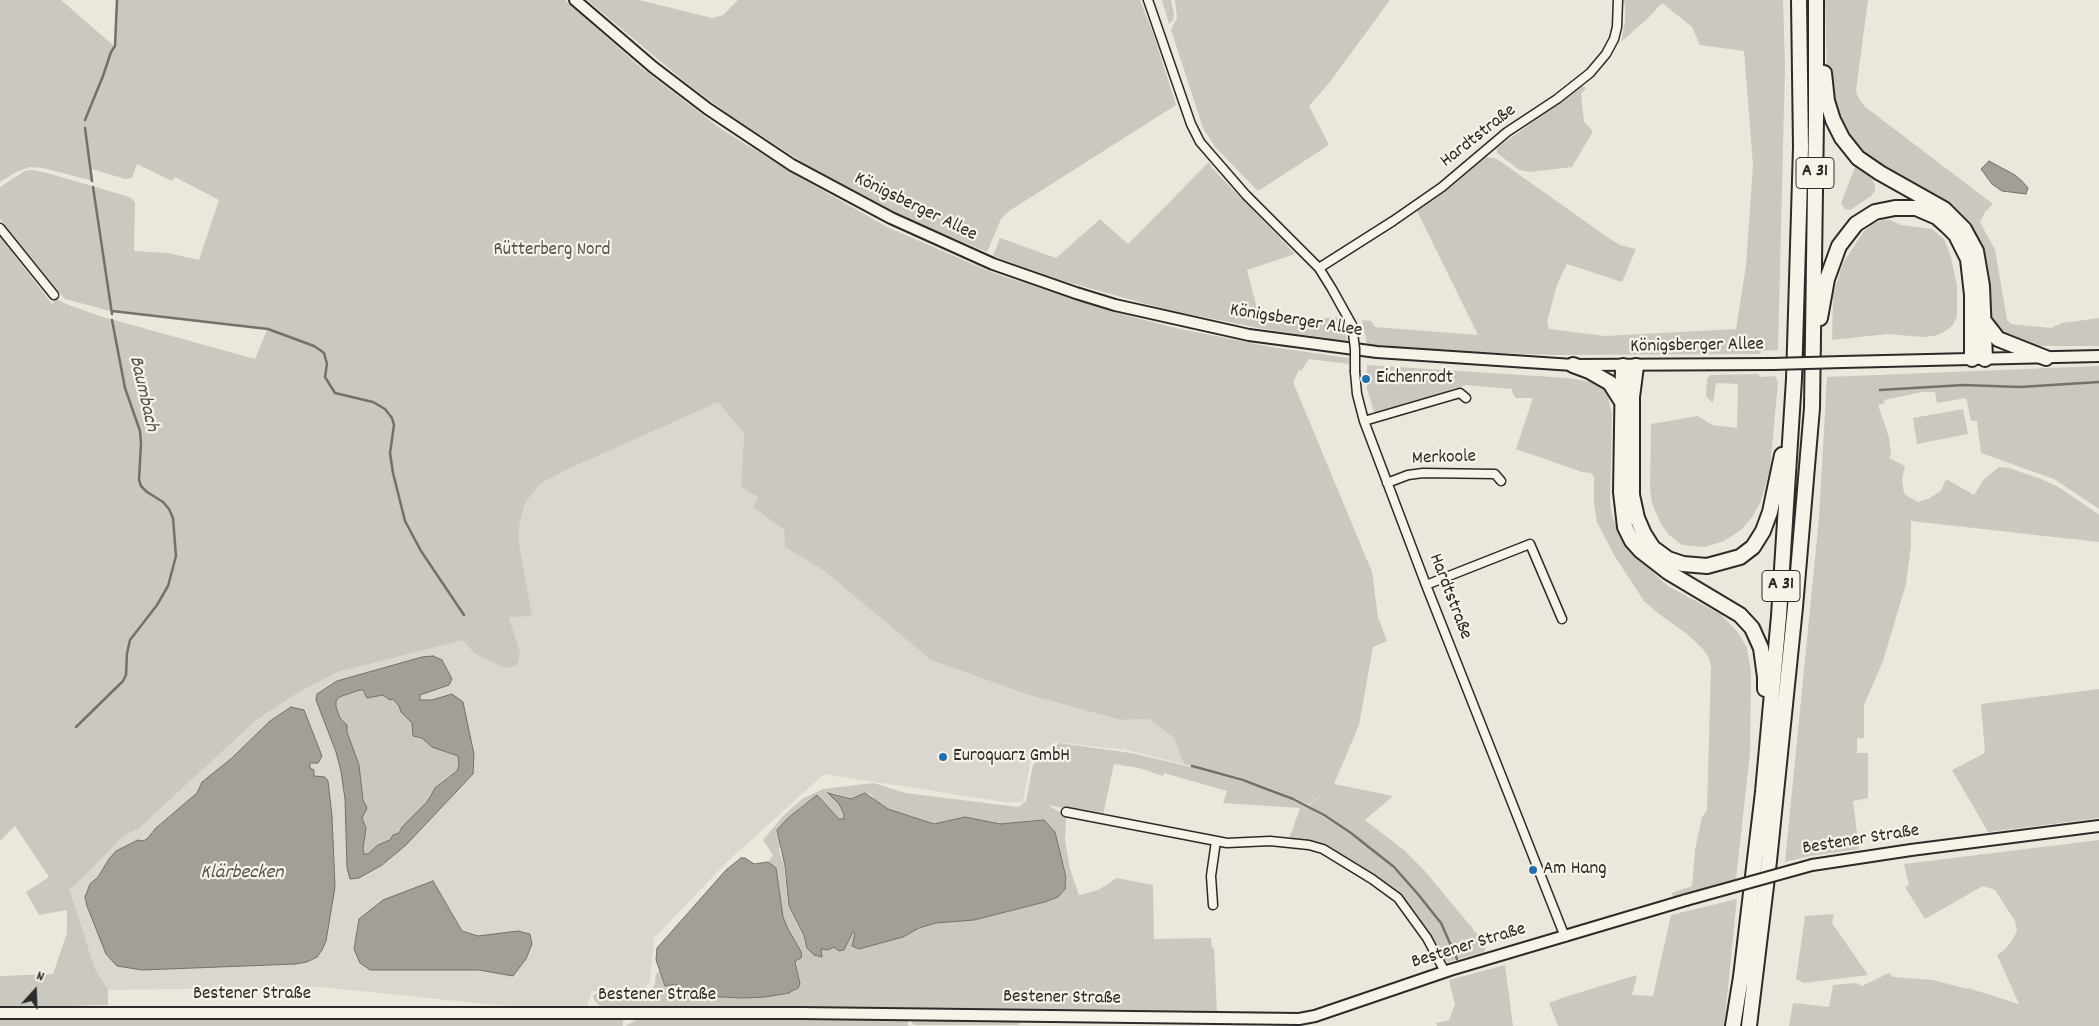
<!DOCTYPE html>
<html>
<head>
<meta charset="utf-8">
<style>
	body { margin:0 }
	#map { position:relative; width:2099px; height:1026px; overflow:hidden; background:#ebe7dd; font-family:Dekko,sans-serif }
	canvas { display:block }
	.north { position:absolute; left:10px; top:966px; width:50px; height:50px; -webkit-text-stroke:4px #f7f3e8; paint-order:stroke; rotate:20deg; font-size:14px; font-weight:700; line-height:20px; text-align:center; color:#2b2b2b }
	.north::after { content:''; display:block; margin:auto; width:18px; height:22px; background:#2b2b2b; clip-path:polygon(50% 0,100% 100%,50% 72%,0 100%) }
</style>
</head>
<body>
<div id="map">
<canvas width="2099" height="1026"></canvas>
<div class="north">N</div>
</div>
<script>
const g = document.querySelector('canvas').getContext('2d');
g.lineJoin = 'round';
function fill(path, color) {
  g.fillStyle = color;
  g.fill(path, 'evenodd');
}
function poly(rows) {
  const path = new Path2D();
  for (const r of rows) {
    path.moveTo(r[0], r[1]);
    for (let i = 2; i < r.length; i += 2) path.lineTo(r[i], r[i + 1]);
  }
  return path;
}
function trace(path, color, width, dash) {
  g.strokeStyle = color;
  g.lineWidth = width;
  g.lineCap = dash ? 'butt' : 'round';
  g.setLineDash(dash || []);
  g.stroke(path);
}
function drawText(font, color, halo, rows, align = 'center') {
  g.font = font + ' Dekko,sans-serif';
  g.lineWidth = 4.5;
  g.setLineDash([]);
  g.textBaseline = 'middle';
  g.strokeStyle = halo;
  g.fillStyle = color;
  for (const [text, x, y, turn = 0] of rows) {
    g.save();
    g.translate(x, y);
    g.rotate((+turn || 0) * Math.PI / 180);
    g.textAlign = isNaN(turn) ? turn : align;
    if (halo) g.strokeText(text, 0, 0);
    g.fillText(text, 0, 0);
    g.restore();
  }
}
const built = poly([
	[718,401,744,433,741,487,758,499,753,507,784,530,785,547,823,570,931,660,1026,694,1119,720,1148,719,1174,738,1184,764,1126,750,1056,742,1031,758,1023,802,1004,802,824,774,727,862,654,938,650,982,637,995,592,991,585,1012,544,1010,321,987,108,990,95,969,69,888,96,858,255,721,299,692,338,672,426,649,519,543,519,526,525,503,540,484,566,470]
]);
const green = poly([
	[0,0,61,0,114,46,117,0,565,0,639,66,721,129,799,177,887,227,991,272,1114,312,1171,327,1271,347,1349,358,1349,364,1309,359,1301,371,1299,370,1293,382,1372,572,1378,617,1387,641,1373,647,1359,725,1334,784,1393,796,1365,820,1405,851,1424,870,1478,935,1486,946,1484,952,1458,959,1449,938,1435,914,1397,870,1356,836,1309,806,1332,785,1309,805,1275,790,1236,776,1184,764,1174,738,1148,719,1120,720,1026,694,931,660,823,570,785,547,784,530,753,507,758,498,741,487,744,433,718,402,566,470,540,484,525,503,519,526,519,543,532,616,509,617,520,653,517,665,510,668,500,666,474,653,463,640,338,672,299,692,255,721,138,829,123,836,74,886,69,888,95,969,108,990,108,1005,0,1008,0,976,53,974,67,933,67,910,39,915,26,892,49,877,15,826,0,841,0,237,53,305,53,297,66,304,103,317,255,359,267,330,242,326,110,311,65,299,0,219,0,187,25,171,33,170,47,173,130,197,135,202,134,251,168,253,199,260,219,200,175,177,172,181,137,164,132,178,125,179,92,169,93,181,43,168,30,167,16,172,0,182],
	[587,0,639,0,712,18,723,15,738,0,1140,0,1154,36,1176,105,1009,211,1001,219,987,252,901,216,811,168,728,114,689,85],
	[1162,0,1171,0,1174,14,1173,20,1169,24],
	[1175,0,1390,0,1329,83,1309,106,1329,145,1258,191,1215,147,1203,128,1171,30,1177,18],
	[1623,0,1783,0,1785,66,1778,350,1761,351,1760,354,1555,355,1444,351,1367,344,1362,320,1371,321,1375,327,1478,335,1417,211,1450,188,1486,157,1497,159,1610,239,1620,245,1636,249,1622,282,1567,264,1557,285,1547,322,1549,329,1605,336,1736,329,1746,266,1753,165,1744,51,1700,45,1692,27,1662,3,1648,18,1621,42,1625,22,1625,6],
	[1825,0,1868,0,1856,90,1857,95,1864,106,1993,204,1985,212,1980,222,1995,250,2007,320,2011,324,2051,328,2062,323,2099,318,2099,346,2036,346,2017,343,2003,338,1988,316,1986,284,1906,181,1862,155,1842,131,1827,75],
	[1582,86,1586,88,1581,94,1584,122,1593,131,1572,167,1530,172,1519,170,1497,153,1497,148],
	[1209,162,1212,168,1295,254,1247,270,1258,312,1311,319,1342,317,1347,341,1264,329,1168,310,1060,280,993,256,1000,238,1056,258,1100,219,1128,244],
	[1855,167,1872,179,1875,185,1875,191,1871,196,1850,210,1845,209,1841,203],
	[1883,220,1890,220,1901,225,1932,229,1944,239,1950,254,1957,285,1957,316,1953,325,1944,332,1934,336,1922,337,1888,334,1832,340,1833,295,1843,263,1864,231,1873,224],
	[1367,365,1568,378,1592,382,1607,392,1612,415,1610,502,1612,515,1620,536,1630,552,1668,586,1720,614,1737,631,1747,648,1751,672,1750,753,1736,879,1673,898,1672,893,1692,886,1695,850,1702,817,1707,810,1711,666,1708,656,1702,648,1687,634,1659,614,1644,601,1614,555,1597,522,1594,503,1594,477,1591,473,1582,472,1516,449,1533,398,1516,398,1513,394,1512,389,1466,385,1375,415,1367,389],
	[2099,366,2099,509,2054,479,1981,453,1977,421,1971,421,1966,398,1937,403,1935,392,1922,392,1884,400,1885,403,1878,405,1889,437,1891,454,1889,458,1905,466,1902,479,1904,493,1907,496,1918,502,1928,499,1941,491,1946,479,1974,495,1984,479,1999,467,2009,468,2041,479,2057,486,2095,512,2099,515,2099,542,1911,521,1911,545,1906,584,1883,661,1864,705,1864,738,1857,738,1857,753,1868,753,1868,798,1853,801,1859,849,1810,856,1785,862,1819,518,1827,377],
	[1759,374,1759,377,1775,376,1778,382,1770,470,1761,501,1753,516,1742,529,1724,541,1704,547,1682,545,1669,535,1661,524,1652,503,1650,489,1651,424,1698,416,1712,425,1737,428,1738,384,1716,383,1713,403,1706,397,1707,379,1710,375],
	[1963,409,1968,434,1917,444,1913,418],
	[2099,689,2099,818,1988,832,1952,770,1985,753,1981,704],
	[360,690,371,698,383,695,390,700,393,699,399,706,401,712,412,723,412,730,417,737,422,738,441,749,458,756,459,765,457,771,443,780,429,795,427,802,402,827,399,833,393,835,390,840,383,843,369,854,364,854,363,849,365,842,362,818,367,808,363,800,359,765,347,732,347,725,340,718,336,707,336,701,339,697],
	[1059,743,1131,753,1191,767,1257,786,1308,807,1361,841,1400,874,1438,920,1457,959,1448,962,1441,957,1412,908,1393,888,1321,844,1289,839,1300,808,1223,803,1227,791,1164,773,1163,776,1139,768,1114,764,1103,815,1048,805,1066,816,1065,840,1070,869,1079,895,1098,890,1117,878,1153,885,1154,939,1211,938,1212,949,1214,947,1217,1012,1257,1012,1257,1014,608,1009,600,1006,594,1000,593,995,603,991,636,998,646,997,655,984,656,974,659,971,665,986,676,984,682,995,743,998,765,997,794,992,800,984,796,960,801,958,803,953,788,929,783,917,776,869,768,862,773,855,763,840,785,814,802,799,823,789,874,783,905,793,1018,807,1026,801,1033,765],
	[829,793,834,793,851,799,865,793,870,794,881,806,888,809,934,824,965,817,1000,824,1044,820,1054,830,1067,877,1065,889,1057,897,1046,902,974,920,936,923,919,928,903,937,859,949,852,946,855,934,853,932,844,950,839,951,835,946,828,950,821,949,822,957,814,955,807,948,804,935,788,906,784,866,779,850,780,841,777,830,788,818,817,795,839,819,844,819,844,814,839,804],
	[2099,840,2099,1026,1789,1026,1793,1003,1829,1007,1833,985,1856,983,1862,986,1889,973,1893,977,1933,980,1967,989,1968,988,2019,1004,1997,955,2002,952,2011,942,2017,931,2015,921,1995,890,1983,886,1925,919,1905,887,1909,885,1904,864],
	[1737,899,1724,1026,1558,1026,1549,1003,1565,997,1637,975,1632,995,1653,996,1671,915],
	[1834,914,1832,923,1868,975,1804,983,1796,979,1805,916],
	[1505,965,1513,1026,1437,1026,1436,1023,1449,1020,1455,1005,1449,980],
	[64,1015,623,1015,623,1026,0,1026,0,1018],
	[639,1018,908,1019,908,1026,626,1026],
	[912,1019,1020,1020,1020,1023,1018,1025,915,1025,912,1024]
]);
const water = poly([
	[1989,161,2015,175,2022,181,2028,188,2026,194,2002,191,1992,184,1981,169,1989,161],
	[433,656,442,660,452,679,449,685,420,695,420,700,432,700,452,694,463,702,474,754,473,774,406,845,382,865,359,878,350,879,347,868,345,799,341,771,336,752,316,700,317,694,337,681,422,657,433,656],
	[360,690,363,690,367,698,383,695,390,700,393,699,399,706,401,712,412,723,413,736,422,738,432,747,458,756,459,765,457,771,435,788,427,802,402,827,399,833,393,835,390,840,378,845,368,854,364,854,363,849,366,828,362,818,367,808,363,800,359,765,347,732,347,725,340,718,336,707,336,701,339,697,360,690],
	[291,707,304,710,322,756,318,763,310,763,310,768,314,770,314,776,325,777,328,781,332,816,335,887,326,941,322,950,317,957,307,962,296,964,142,970,117,966,106,954,87,906,85,897,90,884,98,877,109,859,116,851,138,840,143,841,147,839,156,828,197,793,202,782,232,758,270,721,291,707],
	[828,793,851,799,865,793,888,809,934,824,965,817,1000,824,1044,820,1055,832,1066,877,1065,889,1058,897,1045,902,974,920,936,923,919,928,903,937,859,949,852,946,855,933,853,932,844,950,839,951,834,947,828,950,821,949,822,957,814,955,807,948,804,935,789,906,785,866,777,830,788,818,817,795,839,819,844,819,844,814,839,804,828,793],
	[741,858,745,858,754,864,768,862,776,868,783,917,788,929,802,953,801,958,795,961,800,984,798,988,789,993,765,997,743,998,682,995,676,984,665,986,656,960,657,948,726,870,741,858],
	[433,881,462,931,478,936,518,931,530,934,532,944,526,959,513,976,479,970,370,970,360,963,354,949,359,919,383,900,433,881]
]);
const stream = poly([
	[85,120,103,76,111,52,115,46,117,0],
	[85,128,92,181],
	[93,187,112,314],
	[112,311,268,329,314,346,320,350,324,353,327,364,325,377,335,393,373,402,385,409,392,418,394,425,390,453,393,473,405,521,421,551,464,615],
	[1880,390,1963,385,2020,387,2099,382],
	[76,727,123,681,126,675,127,653,130,640,157,605,168,586,176,556,173,518,169,509,163,502,147,492,141,486,139,480,141,443,140,431,125,388,112,320],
	[1192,766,1243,780,1293,799,1324,815,1351,833,1394,867,1417,893,1441,923,1457,959]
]);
const street = poly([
	[1148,0,1191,124,1200,142,1246,195,1319,268,1332,289,1352,325],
	[0,228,54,295],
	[1319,268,1393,221,1442,187,1507,132,1557,99,1590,73,1606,54,1614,39,1617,27,1618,0],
	[1355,372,1357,394,1364,421,1426,585,1565,937],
	[1364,421,1460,393,1466,398],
	[1387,483,1408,475,1423,473,1495,474,1501,481],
	[1426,585,1530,544,1562,619],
	[1066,812,1227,843,1270,841,1309,845,1323,849,1372,879,1398,898,1427,938,1445,972],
	[1213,905,1211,876,1216,841]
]);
const secondary = poly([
	[575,0,653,67,708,109,792,165,891,218,993,264,1076,293,1115,305,1249,335,1377,352,1573,365,1773,364],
	[1842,362,2099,356],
	[1812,865,1911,850,2099,826],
	[0,1013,802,1013,1299,1019,1315,1016,1450,970,1686,900]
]);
const highway = poly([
	[1824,73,1827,101,1833,120,1842,138,1858,158,1880,173,1944,209,1964,229,1976,251,1982,286,1985,359],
	[1820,318,1827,279,1839,246,1849,233,1856,224,1875,212,1895,208,1916,208,1937,217,1947,226,1956,235,1968,259,1972,295,1972,359],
	[1984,321,1998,339,2046,358],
	[1573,365,1589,371,1610,383,1622,402],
	[1623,366,1621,492,1625,527,1632,541,1641,551,1668,572,1740,615,1752,628,1761,648,1765,677,1765,689],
	[1636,366,1632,397,1632,495,1637,518,1644,534,1653,548,1668,559,1683,564,1707,566,1740,557,1753,547,1763,531,1770,512,1782,455],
	[1733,1026,1741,977,1763,792,1779,616,1794,379,1801,147,1799,0],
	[1749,1026,1769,861,1795,607,1812,408,1816,118,1816,0]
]);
const streetBridge = poly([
	[1352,325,1355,349,1355,372]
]);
const secondaryBridge = poly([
	[1773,364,1842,362],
	[1686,900,1812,865]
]);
const markers = [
	[1366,379,5,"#1f6fb2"],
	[943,757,5,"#1f6fb2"],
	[1533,870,5,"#1f6fb2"]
];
const shields = [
	[1815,173,38],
	[1781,586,38]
];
const shieldNames = [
	["A 31",1815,173],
	["A 31",1781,586]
];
const streetNames = [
	["Hardtstraße",1479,137,-38],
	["Königsberger Allee",915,208,26],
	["Königsberger Allee",1296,322,9],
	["Königsberger Allee",1697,347,-1],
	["Merkoole",1444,459,-2],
	["Hardtstraße",1449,597,69],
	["Bestener Straße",1861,841,-9],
	["Bestener Straße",1469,947,-17],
	["Bestener Straße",252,995],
	["Bestener Straße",657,996],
	["Bestener Straße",1062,999,1]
];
const parkNames = [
	["Rütterberg Nord",552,251]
];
const poiNames = [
	["Eichenrodt",1376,379],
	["Euroquarz GmbH",953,757],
	["Am Hang",1543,870]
];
const waterNames = [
	["Baumbach",142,394,77],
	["Klärbecken",242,874]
];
fill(built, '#dbd7ce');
fill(green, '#cbc8bf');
fill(water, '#a29f98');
trace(water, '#72716c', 1);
trace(stream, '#72716c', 2.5);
trace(street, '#2b2b2b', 11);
trace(secondary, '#2b2b2b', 14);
trace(highway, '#2b2b2b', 18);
trace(street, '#f7f3e8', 8);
trace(secondary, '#f7f3e8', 10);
trace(highway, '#f7f3e8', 14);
trace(streetBridge, '#2b2b2b', 11, []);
trace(secondaryBridge, '#2b2b2b', 14, []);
trace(streetBridge, '#f7f3e8', 8);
trace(secondaryBridge, '#f7f3e8', 10);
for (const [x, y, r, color] of markers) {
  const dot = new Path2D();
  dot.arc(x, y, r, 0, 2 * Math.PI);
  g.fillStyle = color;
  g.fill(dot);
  trace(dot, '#f7f3e8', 2);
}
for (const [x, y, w] of shields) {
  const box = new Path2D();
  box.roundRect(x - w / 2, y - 15.5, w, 31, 4);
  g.fillStyle = '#f7f3e8';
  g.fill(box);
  trace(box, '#2b2b2b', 1);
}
drawText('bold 18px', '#2b2b2b', null, shieldNames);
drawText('19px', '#2b2b2b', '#f7f3e8', streetNames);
drawText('19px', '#535250', '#f7f3e8', parkNames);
drawText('19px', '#2b2b2b', '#f7f3e8', poiNames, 'left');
drawText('italic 20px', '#555451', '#f7f3e8', waterNames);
</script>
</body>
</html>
